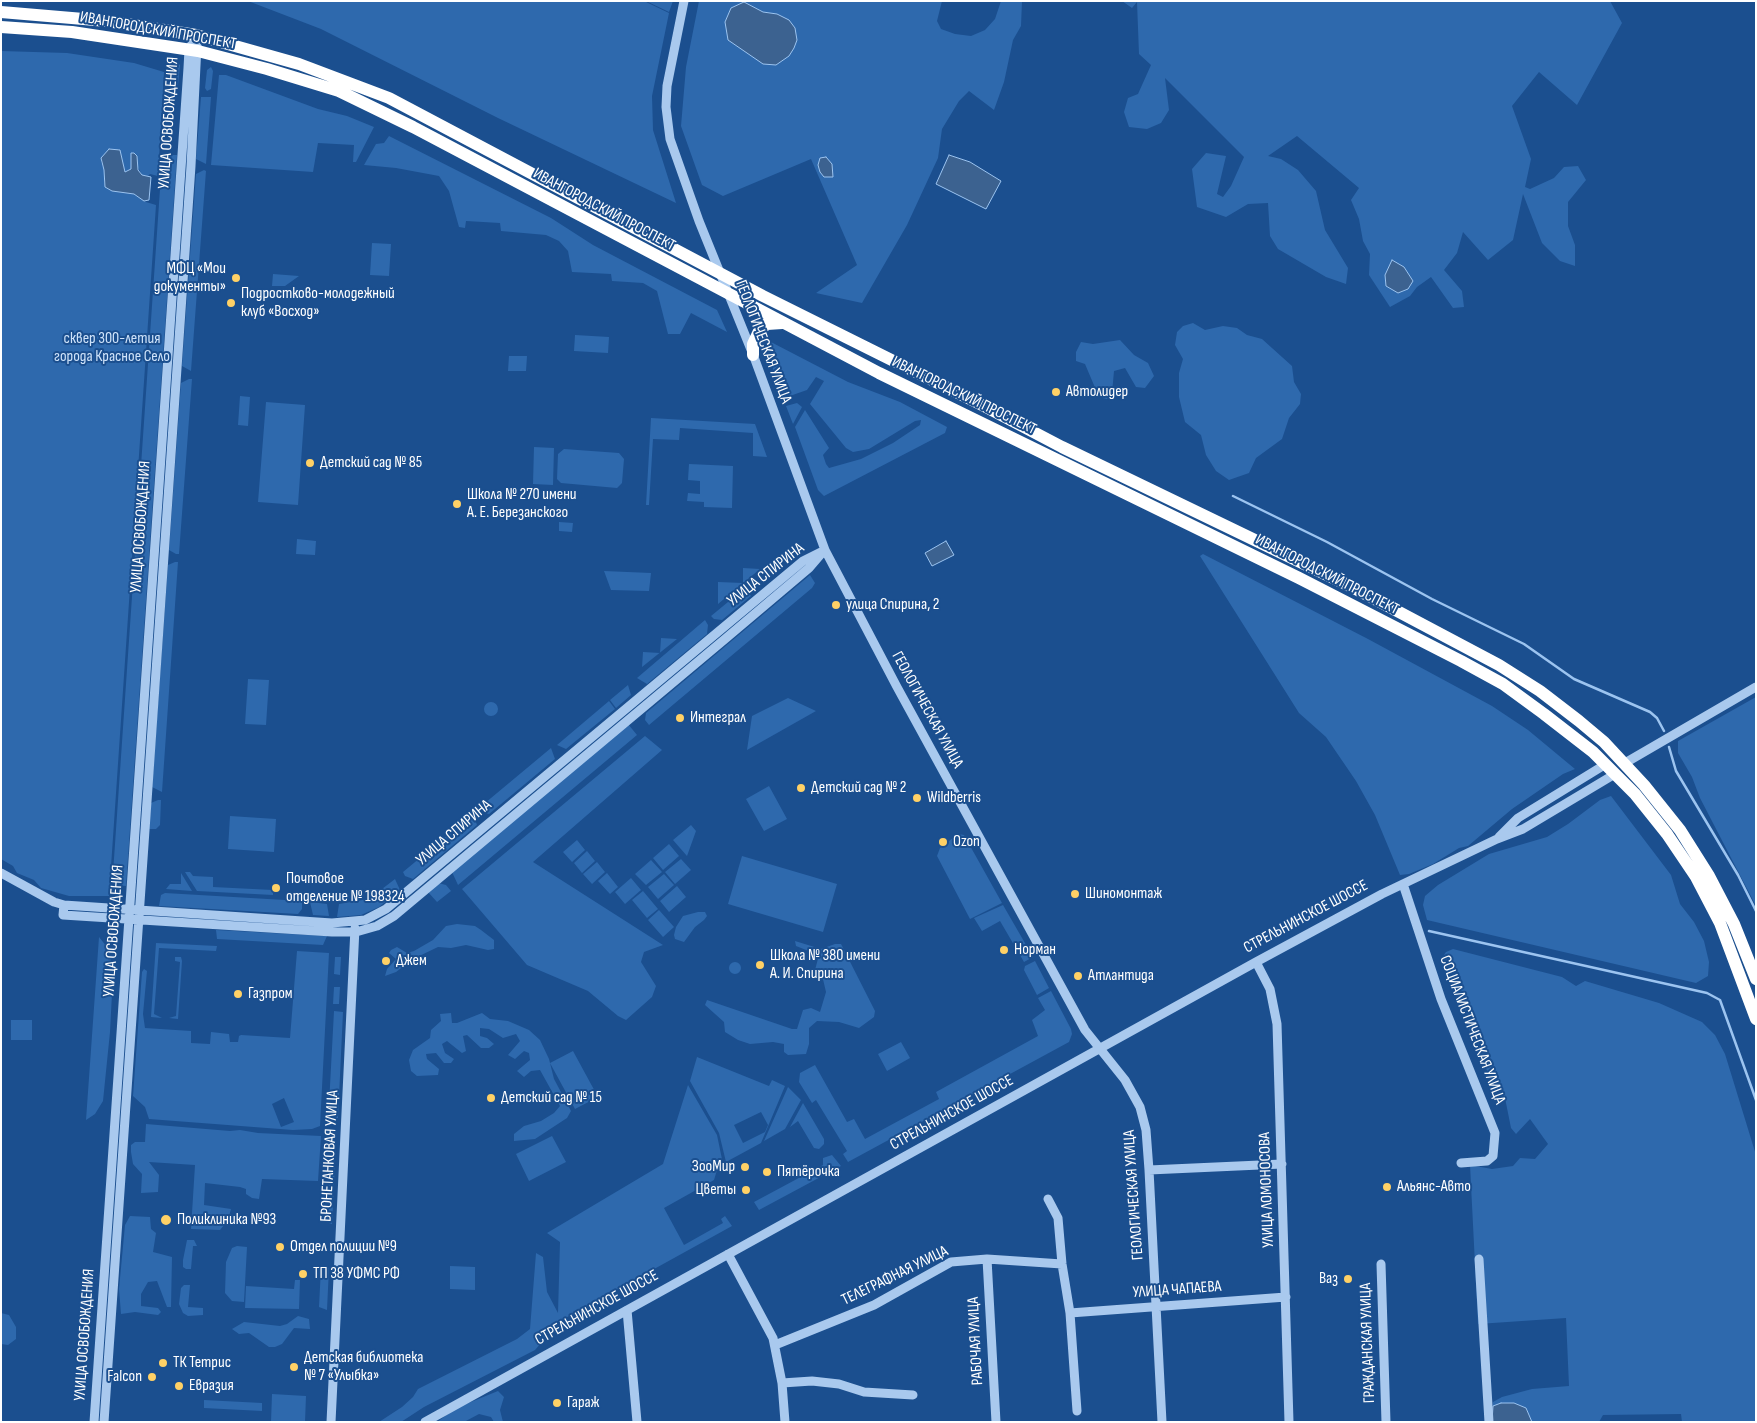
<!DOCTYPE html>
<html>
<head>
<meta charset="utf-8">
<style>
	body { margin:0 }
	#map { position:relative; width:1757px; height:1423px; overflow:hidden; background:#1b4f8f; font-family:"Sofia Sans Condensed",sans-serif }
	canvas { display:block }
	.frame { position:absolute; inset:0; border:2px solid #fff; pointer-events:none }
</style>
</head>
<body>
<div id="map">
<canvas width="1757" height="1423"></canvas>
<div class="frame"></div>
</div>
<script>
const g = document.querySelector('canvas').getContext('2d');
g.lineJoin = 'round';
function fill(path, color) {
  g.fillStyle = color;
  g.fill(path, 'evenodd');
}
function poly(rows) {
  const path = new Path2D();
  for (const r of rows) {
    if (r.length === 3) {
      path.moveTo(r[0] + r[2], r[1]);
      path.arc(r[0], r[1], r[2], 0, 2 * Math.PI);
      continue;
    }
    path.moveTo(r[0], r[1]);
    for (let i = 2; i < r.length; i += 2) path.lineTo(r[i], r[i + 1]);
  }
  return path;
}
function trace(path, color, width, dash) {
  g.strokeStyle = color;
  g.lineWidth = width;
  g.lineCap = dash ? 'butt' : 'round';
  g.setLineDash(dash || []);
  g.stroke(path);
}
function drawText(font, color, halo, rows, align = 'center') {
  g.font = font + ' "Sofia Sans Condensed",sans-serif';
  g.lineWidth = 4;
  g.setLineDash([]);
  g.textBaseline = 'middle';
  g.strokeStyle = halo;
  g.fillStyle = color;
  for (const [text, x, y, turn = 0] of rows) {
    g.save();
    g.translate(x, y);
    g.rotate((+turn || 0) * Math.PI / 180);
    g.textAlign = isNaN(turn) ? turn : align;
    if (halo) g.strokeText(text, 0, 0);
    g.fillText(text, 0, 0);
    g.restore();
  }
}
const green = poly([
	[248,1,644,1,669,13,652,96,653,130,676,203,498,118,321,29],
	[646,1,673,1,669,12],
	[699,1,942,1,937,21,941,29,955,34,971,36,985,30,995,19,1001,1,1022,1,1021,26,1013,40,1004,82,994,110,969,91,959,101,942,129,938,158,907,225,862,303,816,293,857,265,811,159,723,196,702,185,681,126,686,67],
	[744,2,763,12,777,14,797,40,789,56,725,22,731,8],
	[1122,1,1610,1,1622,23,1577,105,1539,72,1512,106,1531,159,1525,187,1530,189,1554,178,1564,167,1578,166,1586,180,1568,202,1568,226,1575,245,1575,266,1560,261,1542,243,1523,194,1513,240,1488,260,1463,232,1457,253,1444,270,1462,291,1464,307,1453,308,1431,277,1417,287,1410,296,1390,307,1369,275,1370,254,1363,241,1359,219,1351,200,1359,188,1297,136,1268,156,1281,159,1298,170,1316,191,1325,230,1348,268,1346,284,1326,277,1278,249,1270,236,1268,203,1248,204,1226,217,1197,207,1192,169,1206,153,1226,156,1217,194,1223,197,1231,186,1244,157,1165,78,1169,110,1161,123,1147,129,1129,127,1124,112,1128,98,1138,94,1151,65,1139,54,1137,2,1132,8],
	[1392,261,1404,267,1413,281,1398,293,1387,286,1385,275],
	[1,51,67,53,134,63,164,72,158,176,150,174,148,176,142,175,132,156,131,169,125,172,119,149,101,161,104,170,104,183,112,191,134,194,146,202,156,205,109,896,69,896,41,888,34,880,17,873,13,866,1,859],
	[177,62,180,65,178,85,173,88,170,84,171,65],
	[211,67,213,71,211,89,207,91,205,88,207,70],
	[219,75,226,75,318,109,347,116,374,127,356,162,353,162,354,145,318,143,313,172,211,165],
	[201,97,211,97,206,164,196,159],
	[389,136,551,218,593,245,717,310,727,332,691,313,680,334,668,334,657,291,643,283,612,281,611,274,572,272,568,251,559,241,546,235,501,231,500,223,466,221,465,228,459,227,449,191,439,176,396,168,364,165,376,144,384,143],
	[171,155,177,155,126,886,115,885,113,882,113,873,162,160,164,156],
	[204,170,206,171,191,371,182,366,196,174],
	[372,243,391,244,389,276,370,275],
	[273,274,299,276,285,286,272,286],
	[1193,323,1205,330,1223,326,1237,328,1247,335,1262,339,1292,366,1294,382,1301,394,1300,404,1289,418,1282,439,1256,458,1249,473,1229,480,1216,471,1206,455,1201,435,1185,422,1179,397,1179,373,1183,359,1175,345,1177,332,1183,326],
	[575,335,609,337,608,353,574,351],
	[1120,340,1134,355,1148,363,1154,376,1145,388,1136,387,1125,368,1114,371,1112,393,1107,399,1099,397,1085,364,1076,361,1076,352,1081,342,1093,344],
	[769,341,848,382,900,402,947,427,945,433,824,496,818,490,795,427,805,410,829,448,823,455,826,464,829,468,861,459,893,443,920,425,921,420,915,421,869,449,853,452,846,448,810,404,824,381,816,377,807,390,784,398,764,345],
	[509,356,527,356,526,371,508,371],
	[189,379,192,379,179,554,176,554,169,550,181,383],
	[240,396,250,397,248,426,238,425],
	[266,402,305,405,298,505,258,502],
	[797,403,802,407,793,424,786,406],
	[651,418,755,424,767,457,753,456,753,433,680,428,679,440,653,439,649,505,646,505],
	[534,447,554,448,553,485,533,484],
	[564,449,619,453,624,459,622,483,617,488,561,483,557,479,558,454],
	[689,464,733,466,732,508,704,507,704,502,687,501,688,493,700,494,700,481,688,480],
	[559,522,573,523,572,532,559,531],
	[297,539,316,541,315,555,296,554],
	[1203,554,1368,639,1492,706,1528,730,1575,769,1563,774,1512,809,1468,846,1459,848,1433,864,1409,874,1400,875,1375,815,1356,781,1326,737,1299,713,1200,556],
	[175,562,178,562,162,792,152,787,168,565],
	[743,568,760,569,718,604,718,582,743,583],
	[604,571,651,573,649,591,611,590],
	[810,575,815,583,812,588,649,725,645,720,646,713],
	[745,588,751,596,722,620,714,619,711,616],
	[705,620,708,625,707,634,647,684,637,678],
	[661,638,677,639,642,667,643,652,660,653],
	[248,679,269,680,266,725,245,724],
	[628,685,631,695,616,708,610,700],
	[1756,697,1756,906,1700,798,1692,777,1678,753,1678,741],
	[788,698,816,711,747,750,752,716],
	[609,701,615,709,566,749,557,745],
	[491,709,7],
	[628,724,637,735,458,885,452,872],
	[645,736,662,750,533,862,663,945,644,952,641,962,656,986,652,997,626,1020,618,1016,588,991,527,965,462,889],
	[551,748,555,759,489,814,482,812,479,808],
	[769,786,787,819,764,831,746,799],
	[1611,796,1671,875,1680,904,1694,922,1704,941,1709,962,1708,976,1696,983,1427,920,1423,905,1425,896,1438,885,1489,854,1547,837,1568,824,1600,800],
	[158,800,161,800,160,825,156,829,149,829,151,803],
	[473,814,477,825,413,879,405,876,403,872],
	[230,816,276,819,274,852,228,849],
	[691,825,696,831,687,856,673,840],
	[958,834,964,835,1002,903,970,919,937,856,940,848],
	[577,840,585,850,572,862,563,852],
	[669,844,679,856,663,870,653,858],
	[587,851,595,861,582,873,574,863],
	[742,856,837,884,823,932,728,904],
	[681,859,691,870,675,884,665,872],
	[651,860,662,872,646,885,635,874],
	[597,862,605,872,592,884,583,874],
	[185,872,190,872,193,876,213,877,213,887,273,890,273,895,197,891],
	[181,873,192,891,166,889,170,884,181,884],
	[607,873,618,887,610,894,598,881],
	[664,874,674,885,658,899,648,887],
	[631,878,641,890,625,904,615,892],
	[395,879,400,890,379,907,361,915,337,917,339,904,369,899],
	[438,883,446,885,451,891,437,902,428,892],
	[677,886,686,897,669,912,660,901],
	[643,891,658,909,647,918,632,900],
	[165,893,302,901,302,909,298,914,159,906,161,895],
	[310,902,327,904,329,916,313,915],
	[1003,905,1033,957,1024,962,1000,921,982,931,974,918],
	[659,910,674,927,663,937,648,920],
	[698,912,705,912,707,916,704,920,695,927,684,942,675,939,674,935,676,927,683,916],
	[457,924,475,926,481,930,494,940,494,949,488,950,466,945,451,948,438,947,413,959,396,972,385,976,387,969,396,959,389,953,391,950,397,947,407,953,414,951,433,940,446,926],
	[216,930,327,936,323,945,217,939],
	[99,937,107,947,111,959,113,974,110,1032,103,1101,95,1114,86,1120],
	[795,941,821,949,835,944,841,944,875,1011,874,1017,859,1028,839,1022,817,1021,809,1028,809,1044,806,1054,788,1055,784,1052,784,1044,773,1042,750,1044,738,1040,725,1032,724,1022,705,1005,707,1000,792,1029,797,1029,803,1010,811,1008,820,1012,826,992,822,975,815,970,819,955,796,946],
	[156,943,217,946,216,951,159,948,154,1014,162,1018,151,1017],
	[1453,949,1562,977,1576,986,1585,981,1659,1003,1702,1022,1715,1035,1725,1054,1756,1155,1756,1422,1682,1422,1681,1414,1603,1415,1599,1422,1532,1422,1526,1408,1501,1403,1493,1406,1493,1402,1502,1397,1532,1389,1569,1386,1566,1318,1478,1324,1470,1165,1492,1169,1513,1166,1520,1158,1535,1159,1548,1144,1530,1119,1516,1134,1511,1128,1505,1098,1483,1064,1441,959,1446,952],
	[297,951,329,953,320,1126,312,1129,293,1130,149,1119,145,1107,133,1096,142,972,144,969,147,971,143,1014,145,1028,191,1031,191,1043,210,1044,211,1032,229,1034,230,1042,238,1042,239,1036,241,1035,290,1038],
	[284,1098,294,1122,281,1127,272,1104],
	[175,957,181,957,182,961,178,1019,169,1018,176,1016,180,962,175,961],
	[335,957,341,957,340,975,334,974],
	[1035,961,1049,988,1037,995,1024,970,1025,966],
	[735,968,6],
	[334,987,340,987,339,1004,333,1004],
	[1051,991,1071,1029,1072,1034,1069,1042,848,1162,843,1154,847,1151,816,1100,812,1103,799,1082,800,1073,815,1065,847,1122,854,1119,865,1139,939,1099,936,1092,1038,1036,1032,1020,1045,1010,1038,998],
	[334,1011,343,1012,338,1118,328,1123],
	[451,1013,452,1023,457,1023,482,1013,490,1019,508,1021,529,1030,540,1040,549,1059,554,1079,571,1111,567,1118,535,1139,514,1141,514,1134,524,1126,541,1121,554,1113,560,1106,540,1070,531,1071,524,1077,517,1071,530,1060,529,1053,524,1051,515,1059,508,1055,520,1041,516,1034,503,1038,489,1029,480,1028,480,1036,487,1038,494,1044,489,1048,481,1048,467,1035,463,1036,466,1051,462,1053,447,1041,442,1044,445,1053,454,1059,451,1063,444,1063,436,1053,426,1054,427,1059,439,1069,438,1075,417,1076,411,1071,409,1060,413,1050,430,1038,431,1030,441,1021,440,1014],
	[11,1020,32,1020,32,1040,11,1040],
	[901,1042,910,1058,887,1071,878,1054],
	[573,1051,598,1097,575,1109,550,1063],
	[697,1057,769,1086,772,1080,785,1086,761,1143,726,1162,719,1133,690,1081],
	[761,1112,768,1125,765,1132,743,1143,734,1125],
	[688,1085,717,1135,723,1164,717,1170,714,1180,664,1208,684,1245,723,1223,721,1219,725,1216,732,1226,560,1321,535,1350,424,1407,401,1422,379,1422,402,1407,413,1397,418,1389,517,1339,530,1329,536,1253,543,1257,547,1292,558,1313,560,1242,547,1233,663,1164],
	[788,1087,801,1100,785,1129,764,1141],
	[803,1103,824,1139,824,1144,819,1149,814,1148,798,1121,790,1127],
	[146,1124,230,1131,240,1130,258,1133,321,1136,318,1181,262,1179,259,1199,252,1198,246,1194,246,1189,240,1187,205,1183,204,1205,231,1209,228,1220,220,1230,191,1229,195,1165,149,1162,159,1175,158,1192,141,1193,142,1174,133,1164,131,1152,131,1145,135,1142,145,1142],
	[552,1136,566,1162,529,1181,516,1154],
	[328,1141,336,1141,332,1224,326,1222,324,1219],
	[832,1155,841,1166,759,1210,754,1202,823,1165,823,1158],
	[130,1216,150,1217,151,1229,156,1233,153,1252,172,1257,171,1307,167,1307,157,1281,148,1282,141,1294,141,1306,158,1308,161,1312,158,1315,135,1312,121,1314,119,1289,125,1225],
	[187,1240,194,1240,197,1246,193,1246,191,1269,186,1269,183,1267,183,1260],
	[237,1246,247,1247,244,1302,232,1301,225,1293,226,1262,232,1248],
	[450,1266,475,1267,475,1290,450,1289],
	[321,1267,329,1268,327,1310,319,1307],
	[295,1280,300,1280,299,1309,245,1308,246,1286,294,1289],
	[184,1285,190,1285,188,1307,203,1308,203,1315,188,1316,183,1313,179,1304,181,1288],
	[1,1313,9,1315,16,1327,16,1339,8,1345,1,1344],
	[298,1316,309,1319,310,1329,294,1328,282,1344,275,1347,269,1347,249,1333,239,1334,232,1329,244,1322,280,1326,287,1324],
	[498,1391,504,1397,500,1410,503,1422,494,1422,491,1417,479,1414,464,1422,437,1422,456,1408],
	[272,1394,306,1396,305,1422,271,1422],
	[204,1400,262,1403,262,1411,204,1408]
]);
const water = poly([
	[744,2,763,12,777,14,789,20,795,28,797,40,794,48,789,56,776,65,763,64,728,40,725,22,731,8,744,2],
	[109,149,120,150,125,172,131,169,131,153,134,153,137,156,138,170,142,175,151,177,149,200,144,201,134,194,112,191,105,187,104,170,101,158,109,149],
	[949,155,970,162,1001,181,986,209,936,184,949,155],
	[826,157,832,164,833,177,824,177,820,172,818,165,820,158,826,157],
	[1392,260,1404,267,1413,281,1408,289,1398,293,1386,286,1385,275,1392,260],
	[946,541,954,555,932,566,925,553,946,541],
	[1501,1403,1514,1403,1526,1408,1532,1422,1492,1422,1493,1406,1501,1403]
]);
const stream = poly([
	[1233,496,1327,542,1432,599,1524,644,1574,679,1650,712,1657,718,1664,731],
	[1669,747,1676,771,1738,875,1756,911],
	[1429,931,1707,993,1720,1000,1756,1100]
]);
const minor = poly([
	[684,1,667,86,666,107,670,139,699,221,754,357,825,550,897,687,1085,1030,1125,1080,1140,1107,1146,1130,1149,1170,1162,1422],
	[1625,763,1756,687],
	[1499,837,1518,818,1606,764],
	[1,873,54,902,64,905,332,923,365,920,386,909,803,561,825,550],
	[1403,884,1441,999,1495,1133,1493,1156,1487,1161,1461,1163],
	[64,905,63,915,332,932,356,932,377,926,394,916,725,639,809,568,821,554],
	[1256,962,1270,989,1277,1024,1289,1422],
	[1149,1170,1282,1164],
	[1048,1199,1058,1218,1062,1264,1070,1313,1077,1411],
	[728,1254,773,1338,782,1383,785,1422],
	[987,1259,996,1422],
	[1479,1259,1489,1422],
	[1381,1264,1386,1422],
	[627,1310,637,1422],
	[1070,1313,1286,1297],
	[775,1345,874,1305,951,1262,987,1259,1062,1264],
	[782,1383,812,1381,839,1384,864,1392,913,1395],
	[94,1422,188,68,189,50,196,35],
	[104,1422,191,166,197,45],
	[331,1422,355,928],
	[425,1422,1256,962,1382,894,1497,839,1523,829,1615,774]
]);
const highway = poly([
	[1,12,107,21,196,35,299,64,389,98,763,296,982,405,1062,447,1350,586,1499,665,1540,691,1579,721,1604,742,1644,785,1680,830,1709,876,1734,924,1756,979],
	[1,27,72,32,198,51,267,69,339,91,413,127,879,373,1299,578,1461,661,1503,684,1544,714,1593,752,1635,794,1667,834,1696,877,1720,923,1756,1019],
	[753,355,753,344,760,329,767,324,782,323]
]);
const markers = [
	[236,278,5,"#ffd166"],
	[231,303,5,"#ffd166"],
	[1056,392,5,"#ffd166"],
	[310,463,5,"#ffd166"],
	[457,504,5,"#ffd166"],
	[836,605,5,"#ffd166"],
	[680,718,5,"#ffd166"],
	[801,788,5,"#ffd166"],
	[917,798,5,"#ffd166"],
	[943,842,5,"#ffd166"],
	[276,888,5,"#ffd166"],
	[1075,894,5,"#ffd166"],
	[1004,950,5,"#ffd166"],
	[386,961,5,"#ffd166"],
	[760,965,5,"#ffd166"],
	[1078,976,5,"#ffd166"],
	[238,994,5,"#ffd166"],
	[491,1098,5,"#ffd166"],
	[745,1167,5,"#ffd166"],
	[767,1172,5,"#ffd166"],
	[1387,1187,5,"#ffd166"],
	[746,1190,5,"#ffd166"],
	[166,1220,6,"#ffd166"],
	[280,1247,5,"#ffd166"],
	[303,1274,5,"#ffd166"],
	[1348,1279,5,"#ffd166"],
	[163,1363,5,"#ffd166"],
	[294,1367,5,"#ffd166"],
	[152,1377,5,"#ffd166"],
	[179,1386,5,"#ffd166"],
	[557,1403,5,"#ffd166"]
];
const streetNames = [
	["ИВАНГОРОДСКИЙ ПРОСПЕКТ",158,31,10],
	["УЛИЦА ОСВОБОЖДЕНИЯ",169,123,-86],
	["ИВАНГОРОДСКИЙ ПРОСПЕКТ",604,210,28],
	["ГЕОЛОГИЧЕСКАЯ УЛИЦА",763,342,69],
	["ИВАНГОРОДСКИЙ ПРОСПЕКТ",964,396,26],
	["УЛИЦА ОСВОБОЖДЕНИЯ",141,527,-86],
	["УЛИЦА СПИРИНА",766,575,-38],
	["ИВАНГОРОДСКИЙ ПРОСПЕКТ",1327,575,27],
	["ГЕОЛОГИЧЕСКАЯ УЛИЦА",927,710,61],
	["УЛИЦА СПИРИНА",454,833,-40],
	["СТРЕЛЬНИНСКОЕ ШОССЕ",1306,917,-28],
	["УЛИЦА ОСВОБОЖДЕНИЯ",114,931,-86],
	["СОЦИАЛИСТИЧЕСКАЯ УЛИЦА",1472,1030,69],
	["СТРЕЛЬНИНСКОЕ ШОССЕ",952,1113,-29],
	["БРОНЕТАНКОВАЯ УЛИЦА",330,1156,-87],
	["УЛИЦА ЛОМОНОСОВА",1267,1190,-92],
	["ГЕОЛОГИЧЕСКАЯ УЛИЦА",1134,1195,-94],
	["ТЕЛЕГРАФНАЯ УЛИЦА",895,1276,-26],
	["УЛИЦА ЧАПАЕВА",1177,1290,-4],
	["СТРЕЛЬНИНСКОЕ ШОССЕ",597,1308,-29],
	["УЛИЦА ОСВОБОЖДЕНИЯ",85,1335,-86],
	["РАБОЧАЯ УЛИЦА",976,1341,-93],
	["ГРАЖДАНСКАЯ УЛИЦА",1368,1343,-92]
];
const poiNames = [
	["МФЦ «Мои",226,269,"right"],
	["документы»",226,287,"right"],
	["Подростково-молодежный",241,294],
	["клуб «Восход»",241,312],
	["Автолидер",1066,392],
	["Детский сад № 85",320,463],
	["Школа № 270 имени",467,495],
	["А. Е. Березанского",467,513],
	["улица Спирина, 2",846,605],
	["Интеграл",690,718],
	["Детский сад № 2",811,788],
	["Wildberris",927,798],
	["Ozon",953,842],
	["Почтовое",286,879],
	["отделение № 198324",286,897],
	["Шиномонтаж",1085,894],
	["Норман",1014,950],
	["Школа № 380 имени",770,956],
	["А. И. Спирина",770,974],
	["Джем",396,961],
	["Атлантида",1088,976],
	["Газпром",248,994],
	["Детский сад № 15",501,1098],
	["ЗооМир",735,1167,"right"],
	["Пятёрочка",777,1172],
	["Альянс-Авто",1397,1187],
	["Цветы",736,1190,"right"],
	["Поликлиника №93",177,1220],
	["Отдел полиции №9",290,1247],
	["ТП 38 УФМС РФ",313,1274],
	["Ваз",1338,1279,"right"],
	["Детская библиотека",304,1358],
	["№ 7 «Улыбка»",304,1376],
	["ТК Тетрис",173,1363],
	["Falcon",142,1377,"right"],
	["Евразия",189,1386],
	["Гараж",567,1403]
];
const parkNames = [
	["сквер 300-летия",112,339],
	["города Красное Село",112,357]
];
fill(green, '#2e69ad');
fill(water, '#3c6290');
trace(water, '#9cc4f0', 1);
trace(stream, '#9cc4f0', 2.5);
trace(minor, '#a9c9ee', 9);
trace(highway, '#fff', 12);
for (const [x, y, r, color] of markers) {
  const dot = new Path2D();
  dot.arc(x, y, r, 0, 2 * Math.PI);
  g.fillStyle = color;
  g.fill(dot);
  trace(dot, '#1b4f8f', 2);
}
drawText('16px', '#fff', '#1b4f8f', streetNames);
drawText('16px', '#fff', '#1b4f8f', poiNames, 'left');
drawText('16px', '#cfe3fa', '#1b4f8f', parkNames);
</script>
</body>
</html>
